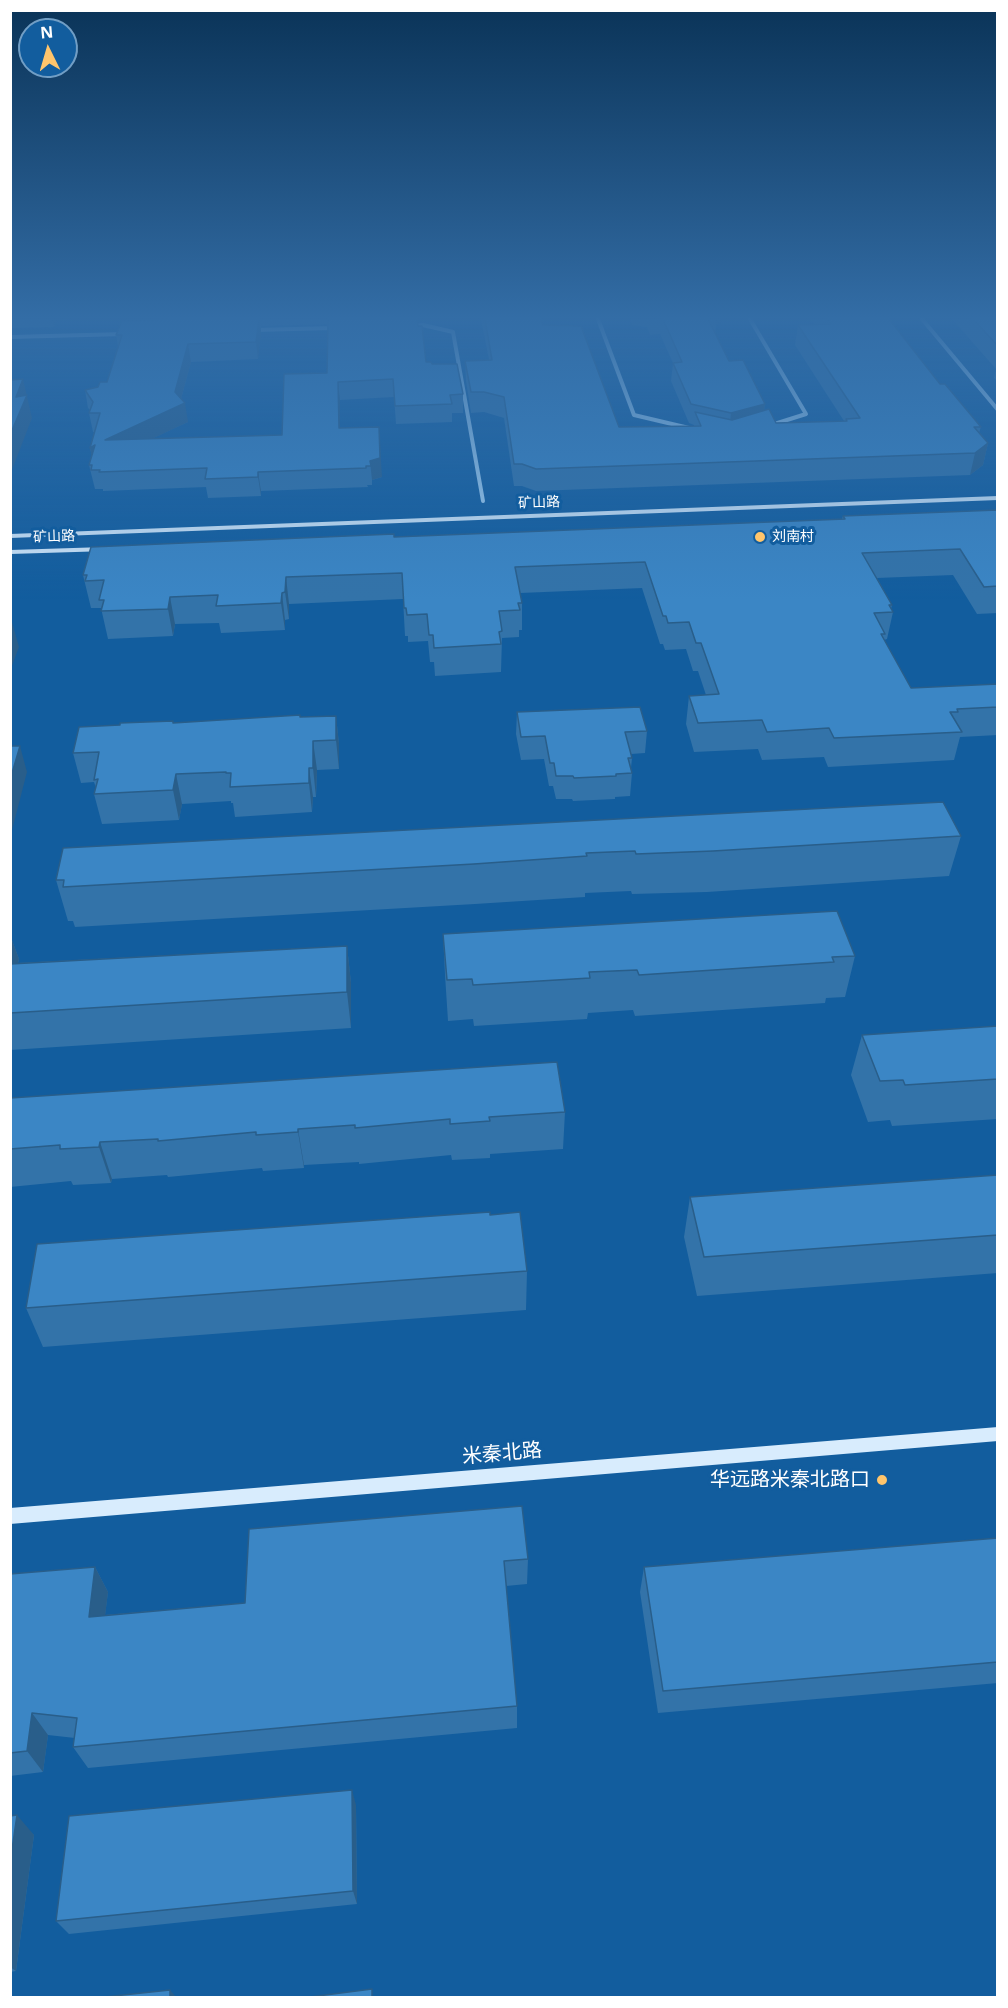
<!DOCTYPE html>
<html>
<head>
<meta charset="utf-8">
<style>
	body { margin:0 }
	#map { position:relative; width:1008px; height:2008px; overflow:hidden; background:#125d9e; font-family:"Noto Sans",sans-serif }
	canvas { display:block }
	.frame { position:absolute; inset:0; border:12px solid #fff; pointer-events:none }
	.north { position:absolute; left:18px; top:18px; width:60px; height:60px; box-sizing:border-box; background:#125d9e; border:2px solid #719ec5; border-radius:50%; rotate:355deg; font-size:16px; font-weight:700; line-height:24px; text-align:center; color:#fff }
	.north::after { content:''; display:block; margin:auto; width:21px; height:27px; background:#ffc56c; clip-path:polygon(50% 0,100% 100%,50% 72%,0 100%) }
</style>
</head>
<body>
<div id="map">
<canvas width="1008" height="2008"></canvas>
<div class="frame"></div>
<div class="north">N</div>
</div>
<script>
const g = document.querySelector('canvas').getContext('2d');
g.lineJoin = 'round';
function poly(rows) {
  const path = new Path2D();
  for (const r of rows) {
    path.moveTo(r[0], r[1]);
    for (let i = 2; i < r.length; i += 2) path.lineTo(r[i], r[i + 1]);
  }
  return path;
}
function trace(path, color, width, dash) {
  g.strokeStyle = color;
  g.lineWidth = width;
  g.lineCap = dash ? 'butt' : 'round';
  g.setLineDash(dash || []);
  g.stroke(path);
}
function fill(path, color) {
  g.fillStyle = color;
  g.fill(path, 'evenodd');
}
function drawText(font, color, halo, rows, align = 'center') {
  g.font = font + ' "Noto Sans","Noto Sans SC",sans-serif';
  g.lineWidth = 6;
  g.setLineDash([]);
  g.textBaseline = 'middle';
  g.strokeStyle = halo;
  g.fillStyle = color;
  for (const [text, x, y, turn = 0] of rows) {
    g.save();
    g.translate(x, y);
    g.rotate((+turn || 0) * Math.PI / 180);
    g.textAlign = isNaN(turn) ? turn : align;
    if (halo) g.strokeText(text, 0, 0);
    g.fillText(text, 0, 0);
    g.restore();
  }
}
const street = poly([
	[598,319,634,415,689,428],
	[750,319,806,414,768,426],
	[922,319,998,410],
	[410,326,423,325,453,332,483,501],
	[254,330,334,328],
	[10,337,124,334]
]);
const secondary = poly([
	[998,496,998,500,10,538,10,534,998,496],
	[105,547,108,547,108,551,10,554,10,550,105,547],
	[998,1427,998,1441,10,1524,10,1508,998,1427]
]);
const wall = poly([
	[10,319,73,319,57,320,54,327,10,328],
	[126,319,417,319,418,326,426,362,432,364,463,394,463,413,452,413,452,422,396,424,394,397,340,400,340,428,382,477,372,480,372,485,367,485,368,487,261,491,261,496,208,498,206,487,103,491,103,489,95,489,89,465,92,457,90,448,94,432,93,432,89,413,90,410,88,408,85,390,98,387,107,382,118,346,116,335,126,321],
	[328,324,327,373,282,435,151,439,188,422,181,399,191,362,258,359,261,334,261,326],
	[481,319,541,319,543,325,619,427,694,426,694,425,689,423,671,381,673,363,660,334,650,335,647,327,632,325,630,319,721,319,721,323,716,324,715,333,729,361,765,404,764,410,776,423,844,421,795,345,798,325,815,325,811,319,889,319,940,384,981,427,979,433,988,443,983,465,970,475,536,491,522,486,514,486,504,418,484,412,471,413,466,381,465,361,489,360],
	[952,319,998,319,998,382,994,378,996,369],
	[998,510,998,613,977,614,953,575,877,578,892,605,891,609,893,612,887,639,884,640,911,688,998,684,998,735,960,737,954,760,828,767,824,757,762,760,758,749,694,752,686,724,689,696,706,695,698,671,693,671,686,649,665,650,663,644,660,644,642,588,520,593,522,603,522,630,519,630,519,637,502,638,501,672,435,676,434,662,430,662,428,641,408,642,408,636,405,636,403,599,289,604,289,619,285,620,285,630,221,633,219,623,175,624,173,636,108,639,101,608,91,608,83,575,394,537,842,519,843,516],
	[517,712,647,731,645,753,631,754,632,758,631,768,632,773,630,796,615,797,615,799,573,801,572,799,556,799,553,786,549,786,544,759,521,760,516,734],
	[336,716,339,744,339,769,317,770,316,797,313,797,312,812,235,817,233,803,231,803,231,801,182,804,179,820,102,824,94,794,96,788,94,782,81,783,73,753,173,723],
	[961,836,949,876,707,892,632,894,631,891,585,893,585,897,475,904,75,927,73,921,68,921,56,880,63,848],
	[443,934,855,956,845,997,826,998,825,1003,635,1016,633,1010,588,1013,587,1019,474,1026,473,1019,448,1021,445,975],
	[10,935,19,959,18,963,347,946,351,983,351,1028,10,1050],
	[998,1026,998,1119,892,1126,890,1120,868,1122,851,1075,862,1035],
	[10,1098,565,1112,563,1149,490,1154,490,1158,452,1160,451,1155,359,1164,359,1162,304,1165,304,1168,263,1171,262,1168,168,1177,167,1175,112,1179,111,1183,73,1185,71,1181,10,1187],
	[998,1175,998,1273,697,1296,684,1237,690,1197],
	[490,1215,527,1271,526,1310,43,1347,26,1308],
	[249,1529,528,1559,527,1584,506,1586,517,1706,517,1728,88,1768,73,1747,75,1738,48,1735,43,1772,10,1776,10,1574,95,1567,108,1592,105,1615,245,1603],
	[998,1538,998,1683,658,1713,640,1592,644,1567],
	[356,1805,357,1904,69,1934,56,1921],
	[10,1816,34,1835,16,1971,10,1972]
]);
const shadedWall = poly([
	[52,319,57,319,54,327],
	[259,319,261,334,258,359,256,342],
	[716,319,721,319,721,323,716,324],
	[188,344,191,362,179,406,185,403,188,422,109,459,105,440,175,392],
	[23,379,32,418,10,475,10,435,16,397],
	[338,382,340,400,340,447,339,428],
	[765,404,762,423,729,433,731,413],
	[379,427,382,477,372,480,370,461],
	[988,443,983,465,970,475,975,453],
	[95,445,94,467,90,448],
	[258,472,261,491,261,496,258,477],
	[286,577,289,604,289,619,285,592],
	[282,593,285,620,285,630,281,603],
	[170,597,175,624,173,636,168,609],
	[12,622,19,647,10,671,10,627],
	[336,716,339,744,339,769,336,740],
	[313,741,317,770,316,797,313,768],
	[20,746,27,772,10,838,10,780],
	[309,768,313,797,312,812,309,783],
	[176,774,182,804,179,820,173,790],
	[10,935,19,959,10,994],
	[347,946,351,983,351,1028,347,992],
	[298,1129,304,1165,304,1168,298,1132],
	[100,1142,112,1179,111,1183,99,1147],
	[95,1567,108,1592,102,1641,89,1617],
	[32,1713,48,1735,43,1772,27,1751],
	[352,1790,356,1805,357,1904,353,1891],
	[17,1815,34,1835,16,1971,10,1967,10,1863],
	[170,1990,177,1998,170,1998]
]);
const building = poly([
	[174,319,259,319,256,342,188,344,175,392,185,403,105,440,282,435,284,374,327,373,328,319,417,319,418,326,422,326,426,362,431,362,432,364,457,364,463,394,450,395,452,404,395,406,393,379,338,382,339,428,379,427,380,458,370,461,371,466,366,466,366,468,258,472,258,477,205,479,207,468,99,472,100,470,91,470,92,465,89,465,95,445,90,448,100,413,89,413,93,402,85,390,98,387,100,382,107,382,122,335,116,335,122,321,174,319],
	[485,319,541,319,543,325,581,326,619,427,701,426,695,412,732,420,769,409,776,423,847,421,846,419,860,418,798,325,831,324,827,319,889,319,940,384,945,384,981,427,974,427,988,443,975,453,536,469,522,464,514,464,504,397,484,392,471,392,465,361,492,360,485,319],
	[663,319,708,319,729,361,743,360,765,404,731,413,691,404,673,363,682,362,663,319],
	[973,319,998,319,998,346,973,319],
	[23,379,16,397,27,395,10,435,10,380,23,379],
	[998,510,998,586,984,587,960,549,862,553,892,605,889,605,893,612,874,613,885,634,881,634,911,688,998,684,998,707,957,709,958,712,950,712,962,732,834,738,829,728,767,732,762,720,698,723,689,696,719,694,701,643,696,643,689,622,668,623,666,616,663,616,645,562,515,567,522,603,518,603,520,610,499,611,502,631,499,632,501,644,434,648,433,635,429,635,427,614,407,615,406,608,404,608,402,573,286,577,285,592,282,593,281,603,216,606,218,595,170,597,168,609,101,611,104,600,99,600,104,580,85,581,87,575,83,575,91,547,394,534,394,537,845,519,843,516,998,510],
	[640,707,647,731,625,732,632,758,628,758,632,773,616,774,616,776,574,778,573,776,556,776,554,763,550,763,545,736,521,737,517,712,640,707],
	[300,715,300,717,336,716,336,740,313,741,313,768,309,768,309,783,230,787,231,773,226,773,226,772,176,774,173,790,94,794,98,779,94,780,99,752,73,753,79,727,120,725,120,723,173,721,173,723,300,715],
	[10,746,20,746,10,780,10,746],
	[943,802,961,836,713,851,636,854,635,851,586,853,587,856,474,864,63,887,64,880,56,880,63,848,943,802],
	[837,911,855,956,832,957,834,962,639,975,637,970,589,972,590,978,473,985,472,979,447,980,443,934,837,911],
	[347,946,347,992,10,1013,10,964,347,946],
	[998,1026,998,1079,905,1085,903,1080,880,1081,862,1035,998,1026],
	[557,1062,565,1112,489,1117,490,1121,450,1124,450,1119,355,1128,355,1125,298,1129,298,1132,256,1135,256,1132,158,1141,158,1139,100,1142,99,1147,60,1149,60,1145,10,1149,10,1098,557,1062],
	[998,1175,998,1235,704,1257,690,1197,998,1175],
	[490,1212,490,1215,520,1212,527,1271,26,1308,37,1244,490,1212],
	[522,1506,528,1559,504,1561,517,1706,73,1747,77,1718,32,1713,27,1751,10,1753,10,1574,95,1567,89,1617,245,1603,249,1529,522,1506],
	[998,1538,998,1662,663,1691,644,1567,998,1538],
	[352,1790,353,1891,56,1921,69,1816,352,1790],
	[17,1815,10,1863,10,1816,17,1815],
	[372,1989,372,1998,302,1998,372,1989],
	[170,1990,170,1998,95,1998,170,1990]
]);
const markers = [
	[760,537,6,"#ffc56c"],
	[882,1480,6,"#ffc56c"]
];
const farStreetnames = [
	["矿山路",539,503,-2],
	["矿山路",54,537,-2]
];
const farPoinames = [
	["刘南村",772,537]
];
const nearStreetnames = [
	["米秦北路",502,1454,-5]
];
const nearPoinames = [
	["华远路米秦北路口",870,1480]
];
trace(street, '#a8d3f4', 4);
fill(secondary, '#d8ecfd');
fill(wall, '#3373a9');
fill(shadedWall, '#295e8a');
fill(building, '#3b86c5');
trace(building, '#295e8a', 1.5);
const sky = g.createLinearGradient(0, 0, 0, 600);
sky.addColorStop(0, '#0a3357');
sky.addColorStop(0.53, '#336da6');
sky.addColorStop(1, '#336da600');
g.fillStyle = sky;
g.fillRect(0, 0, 1008, 600);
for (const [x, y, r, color] of markers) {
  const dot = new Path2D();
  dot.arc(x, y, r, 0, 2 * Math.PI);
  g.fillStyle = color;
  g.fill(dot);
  trace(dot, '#125d9e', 2);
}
drawText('14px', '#fff', '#125d9e', farStreetnames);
drawText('14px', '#fff', '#125d9e', farPoinames, 'left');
drawText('20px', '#fff', '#125d9e', nearStreetnames);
drawText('20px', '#fff', '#125d9e', nearPoinames, 'right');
</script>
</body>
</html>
